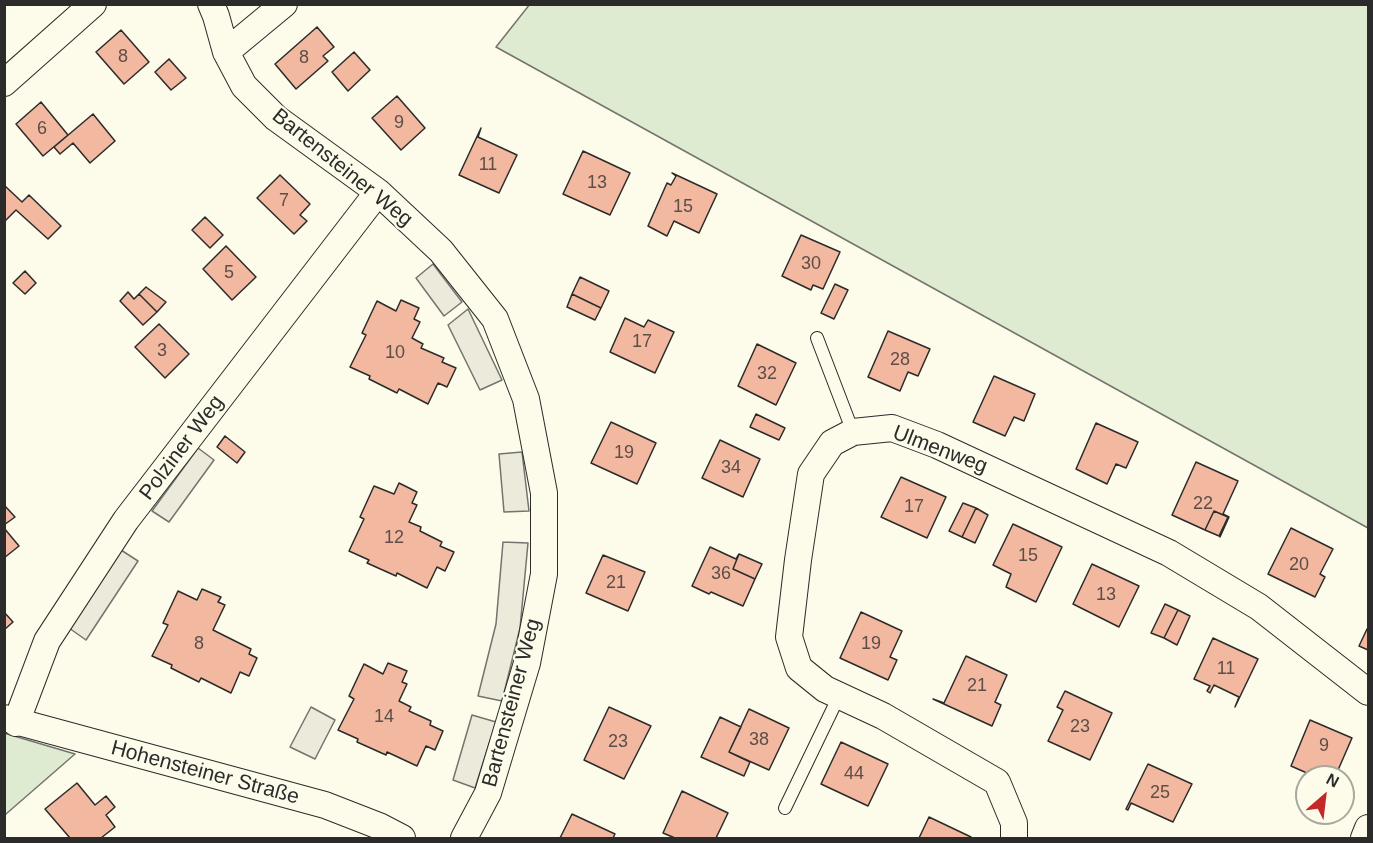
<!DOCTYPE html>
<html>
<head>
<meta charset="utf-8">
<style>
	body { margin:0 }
	#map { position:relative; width:1373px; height:843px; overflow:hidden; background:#fdfbea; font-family:Helvetica,sans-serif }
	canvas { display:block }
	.frame { position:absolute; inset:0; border:6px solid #2b2b2b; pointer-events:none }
	.north { position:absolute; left:1295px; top:765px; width:60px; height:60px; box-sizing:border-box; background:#fdfbea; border:2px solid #a9a89e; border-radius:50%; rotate:28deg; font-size:16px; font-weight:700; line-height:24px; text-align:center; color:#2b2b2b }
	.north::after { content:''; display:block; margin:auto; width:21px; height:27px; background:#c62828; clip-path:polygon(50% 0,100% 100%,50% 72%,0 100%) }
</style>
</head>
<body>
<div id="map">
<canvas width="1373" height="843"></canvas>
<div class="frame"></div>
<div class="north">N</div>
</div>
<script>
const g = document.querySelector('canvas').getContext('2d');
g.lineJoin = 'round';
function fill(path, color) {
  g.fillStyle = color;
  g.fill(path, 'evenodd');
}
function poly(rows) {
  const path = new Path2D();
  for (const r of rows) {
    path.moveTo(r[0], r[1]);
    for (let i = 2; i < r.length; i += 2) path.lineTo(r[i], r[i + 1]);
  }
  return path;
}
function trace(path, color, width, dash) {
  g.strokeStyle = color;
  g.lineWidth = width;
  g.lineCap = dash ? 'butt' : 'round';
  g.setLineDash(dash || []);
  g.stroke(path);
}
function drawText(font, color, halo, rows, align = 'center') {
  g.font = font + ' Helvetica,sans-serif';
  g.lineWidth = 4.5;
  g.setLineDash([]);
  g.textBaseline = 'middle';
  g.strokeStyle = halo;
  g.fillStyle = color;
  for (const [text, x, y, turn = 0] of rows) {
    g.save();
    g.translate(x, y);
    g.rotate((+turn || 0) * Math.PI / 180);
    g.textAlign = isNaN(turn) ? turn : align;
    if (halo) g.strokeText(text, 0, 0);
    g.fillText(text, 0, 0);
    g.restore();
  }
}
const green = poly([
	[530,4,1368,5,1368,528,496,47,530,4],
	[4,733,75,754,6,814,4,812,4,733]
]);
const parking = poly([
	[433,264,462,302,444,316,416,278,433,264],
	[468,309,502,380,480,390,448,325,468,309],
	[198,448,214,460,169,522,152,511,198,448],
	[522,452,529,511,504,512,499,454,522,452],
	[503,542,528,543,520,628,502,701,478,696,496,624,503,542],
	[121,550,138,561,86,640,69,628,121,550],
	[311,707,335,720,315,759,290,747,311,707],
	[472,715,496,722,475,788,453,780,472,715]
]);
const building = poly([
	[317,27,334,47,323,56,328,61,296,89,275,64,317,27],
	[121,30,149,62,124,84,96,52,121,30],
	[354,52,370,70,348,91,332,72,354,52],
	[169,59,186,78,171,90,155,72,169,59],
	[397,96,425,128,401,150,372,118,397,96],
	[41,102,68,135,43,156,16,124,41,102],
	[93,114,115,141,90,163,73,143,60,154,54,147,93,114],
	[481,128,478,137,517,155,499,193,459,175,481,128],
	[583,151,630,173,610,215,563,194,583,151],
	[672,173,717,194,699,233,674,221,667,236,648,226,667,183,671,185,676,176,672,173],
	[280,175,310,204,300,215,307,221,294,234,257,198,280,175],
	[4,185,22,202,29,195,61,226,48,239,16,210,4,222,4,185],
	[205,217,223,235,210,248,192,230,205,217],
	[801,235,840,252,823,289,813,285,811,290,782,276,801,235],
	[226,246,256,277,232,300,203,269,226,246],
	[25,271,36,283,25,294,13,283,25,271],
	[580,277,609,291,601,308,572,294,580,277],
	[835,284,848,290,834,319,821,313,835,284],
	[146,287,166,302,157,312,139,294,146,287],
	[128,292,134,299,139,294,157,312,143,325,120,301,128,292],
	[572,294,601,308,595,320,567,307,572,294],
	[401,300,419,308,414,319,420,322,412,338,423,344,421,348,444,358,442,362,456,368,447,387,438,383,428,404,399,389,397,393,369,379,370,376,350,367,366,335,362,333,377,301,396,311,401,300],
	[625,318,644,327,648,320,674,332,655,373,610,352,625,318],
	[159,324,189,354,165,378,135,347,159,324],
	[888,331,930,349,918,376,908,372,900,391,868,377,888,331],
	[757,344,796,363,776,405,738,386,757,344],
	[994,376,1035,394,1024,421,1014,417,1005,436,973,422,994,376],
	[756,414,785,428,779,440,750,427,756,414],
	[611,422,656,443,637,484,591,463,611,422],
	[1096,423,1138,442,1126,468,1116,464,1107,484,1076,469,1096,423],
	[225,436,245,452,237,463,217,447,225,436],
	[720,440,760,459,743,497,702,478,720,440],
	[1196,462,1238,481,1223,514,1229,517,1220,537,1228,517,1214,511,1205,530,1172,515,1196,462],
	[901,477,946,497,927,538,881,517,901,477],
	[399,483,417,492,412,503,417,505,409,522,421,527,420,531,442,542,440,546,454,552,445,571,437,567,427,588,397,573,396,576,367,563,369,560,349,551,364,519,360,517,374,486,394,494,399,483],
	[963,503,976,508,962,537,949,531,963,503],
	[4,505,15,517,4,525,4,505],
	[976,508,988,515,975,543,962,537,976,508],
	[1214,511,1228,517,1219,536,1205,530,1214,511],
	[1013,524,1062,547,1036,602,1006,587,1011,574,993,565,1013,524],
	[4,528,19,546,4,558,4,528],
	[1291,528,1333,549,1320,574,1325,577,1315,597,1268,574,1291,528],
	[710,547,736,559,739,554,733,569,755,579,743,606,711,592,709,594,692,586,710,547],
	[739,554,762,564,755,579,733,569,739,554],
	[603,555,645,572,628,611,586,593,603,555],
	[1092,564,1139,586,1119,627,1073,604,1092,564],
	[202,589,221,597,218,602,225,605,213,630,251,649,249,654,257,658,249,676,240,672,231,693,201,678,199,682,171,668,172,665,152,656,168,625,163,623,178,591,197,600,202,589],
	[1165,604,1178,610,1164,638,1151,633,1165,604],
	[1178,610,1190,616,1177,645,1164,638,1178,610],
	[4,612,13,622,4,630,4,612],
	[861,612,902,631,890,657,897,660,888,680,840,658,861,612],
	[1367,629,1368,630,1368,650,1359,646,1367,629],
	[1213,638,1258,659,1235,707,1239,697,1214,685,1210,693,1207,691,1210,686,1194,679,1213,638],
	[966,656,1007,675,995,702,1001,705,992,726,933,699,944,703,966,656],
	[388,663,407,671,402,682,407,684,399,701,411,707,409,711,431,721,430,725,443,731,435,750,426,746,417,766,387,752,386,755,357,742,358,739,338,730,354,699,349,696,364,664,383,674,388,663],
	[1065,691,1112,713,1090,760,1048,741,1063,710,1057,707,1065,691],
	[609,707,651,726,624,779,584,760,609,707],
	[749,709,789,728,769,770,729,752,749,709],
	[720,717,741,727,729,752,750,762,744,776,701,757,720,717],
	[1310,720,1352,738,1335,777,1316,777,1291,766,1310,720],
	[841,742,888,764,868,806,821,784,841,742],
	[1148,764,1192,784,1173,822,1131,803,1128,810,1126,809,1148,764],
	[77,783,95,805,106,796,115,807,106,815,115,827,101,838,70,838,45,809,77,783],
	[682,791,728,813,716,838,675,838,663,833,682,791],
	[572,814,615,834,613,838,560,838,572,814],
	[929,817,971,837,971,838,919,838,929,817]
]);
const service = poly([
	[817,338,853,432],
	[785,808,839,696]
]);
const minor = poly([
	[211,4,216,16,226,52,244,86,276,118,378,192,441,251,495,319,526,399,544,493,544,574,527,663,488,793,464,838],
	[226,52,284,4],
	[4,83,93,4],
	[4,718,325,805,379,826,402,838],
	[16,723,47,641,126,520,378,192],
	[1014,838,1014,823,997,782,883,716,825,689,799,668,789,637,798,560,811,474,832,443,853,432,892,428,937,445,1169,553,1259,607,1368,692],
	[1364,838,1368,828]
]);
const numberNames = [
	["8",123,57],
	["8",304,58],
	["9",399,123],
	["6",42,129],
	["11",488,165],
	["13",597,183],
	["7",284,201],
	["15",683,207],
	["30",811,264],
	["5",229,273],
	["17",642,342],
	["3",162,351],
	["10",395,353],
	["28",900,360],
	["32",767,374],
	["19",624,453],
	["34",731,468],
	["22",1203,504],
	["17",914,507],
	["12",394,538],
	["15",1028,556],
	["20",1299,565],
	["36",721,574],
	["21",616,583],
	["13",1106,595],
	["8",199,644],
	["19",871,644],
	["11",1226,669],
	["21",977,686],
	["14",384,717],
	["23",1080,727],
	["38",759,740],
	["23",618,742],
	["9",1324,746],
	["44",854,774],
	["25",1160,793]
];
const streetNames = [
	["Bartensteiner Weg",342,168,39],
	["Polziner Weg",182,448,-53],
	["Ulmenweg",940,450,21],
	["Bartensteiner Weg",512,703,-75],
	["Hohensteiner Straße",205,773,15]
];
fill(green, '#deebd1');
trace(green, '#74746e', 1.5);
fill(parking, '#eceadb');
trace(parking, '#74746e', 1.5);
fill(building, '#f2b8a0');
trace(building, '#2b2b2b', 1.5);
trace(service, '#2b2b2b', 14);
trace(minor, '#2b2b2b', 28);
trace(service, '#fdfbea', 12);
trace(minor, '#fdfbea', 26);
drawText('18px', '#5d4e48', null, numberNames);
drawText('21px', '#2b2b2b', '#fdfbea', streetNames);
</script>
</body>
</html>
